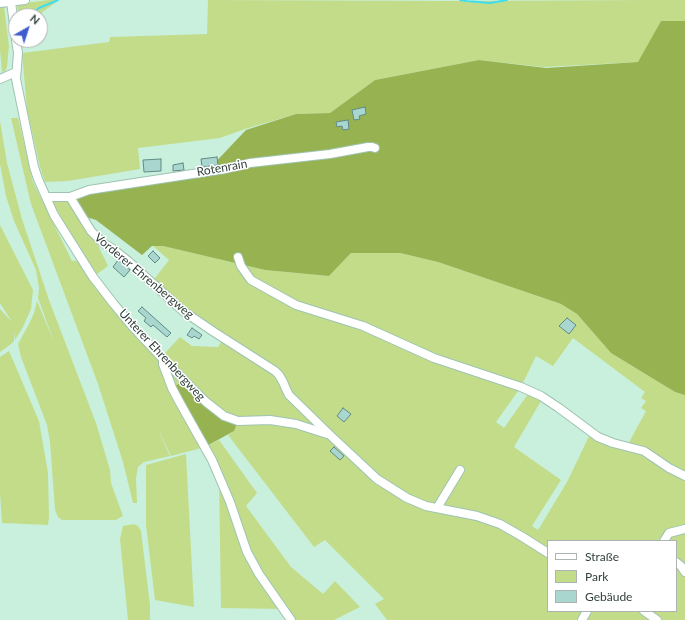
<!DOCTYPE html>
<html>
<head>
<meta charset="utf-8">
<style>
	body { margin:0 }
	#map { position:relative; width:685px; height:620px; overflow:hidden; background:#c9f0dd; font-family:Lato,sans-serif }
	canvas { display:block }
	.legend { position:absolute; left:547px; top:540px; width:130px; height:72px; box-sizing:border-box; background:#fff; border:1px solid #adb3b0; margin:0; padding:5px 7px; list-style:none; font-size:12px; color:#31413a }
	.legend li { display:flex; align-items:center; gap:8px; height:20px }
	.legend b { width:20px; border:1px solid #adb3b0 }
	.north { position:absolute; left:8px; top:8px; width:40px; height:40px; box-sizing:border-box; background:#fff; border:1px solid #adb3b0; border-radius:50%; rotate:39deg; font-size:11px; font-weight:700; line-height:16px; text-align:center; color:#31413a }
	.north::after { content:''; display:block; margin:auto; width:14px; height:18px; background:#3f5cce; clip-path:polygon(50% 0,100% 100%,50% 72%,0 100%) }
</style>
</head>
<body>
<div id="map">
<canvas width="685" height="620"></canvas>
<ul class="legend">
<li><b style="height:5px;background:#fff"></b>Straße</li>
<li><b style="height:11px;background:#c3dc8a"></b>Park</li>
<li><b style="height:11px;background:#a9d6cf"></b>Gebäude</li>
</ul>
<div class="north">N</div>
</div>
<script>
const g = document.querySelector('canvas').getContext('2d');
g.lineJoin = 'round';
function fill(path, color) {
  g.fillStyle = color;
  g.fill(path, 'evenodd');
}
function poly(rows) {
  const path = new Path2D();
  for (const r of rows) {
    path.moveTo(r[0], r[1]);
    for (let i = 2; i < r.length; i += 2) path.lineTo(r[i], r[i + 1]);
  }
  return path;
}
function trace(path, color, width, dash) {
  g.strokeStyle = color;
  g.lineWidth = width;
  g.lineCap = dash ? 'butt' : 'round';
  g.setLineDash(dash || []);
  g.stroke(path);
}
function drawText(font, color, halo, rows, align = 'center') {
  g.font = font + ' Lato,sans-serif';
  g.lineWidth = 3;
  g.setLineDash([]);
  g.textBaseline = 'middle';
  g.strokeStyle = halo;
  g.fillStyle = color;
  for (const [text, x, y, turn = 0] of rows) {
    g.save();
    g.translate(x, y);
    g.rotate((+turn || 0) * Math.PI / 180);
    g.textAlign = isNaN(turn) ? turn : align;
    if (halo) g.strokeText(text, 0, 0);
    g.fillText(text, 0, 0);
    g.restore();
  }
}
const green = poly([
	[49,0,59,0,37,16,19,16,17,4],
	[208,0,463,1,646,0,647,1,647,0,685,0,685,21,661,21,639,62,543,67,479,60,375,80,330,113,296,114,245,129,220,138,138,148,140,169,68,181,45,182,40,167,27,109,22,53,109,42,110,37,207,34],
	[0,6,4,6,9,46,7,67,5,71,2,72,0,50],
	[11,118,18,118,24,143,33,182,72,261,83,260,52,200,67,198,91,231,108,266,93,277,185,381,206,447,219,440,257,493,246,506,291,567,323,594,335,581,360,607,334,620,291,620,283,609,221,608,219,476,205,447,171,456,156,425,170,456,144,462,138,467,136,478,137,503,133,503,123,462,98,384,31,204],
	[0,121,7,163,22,219,49,300,96,423,110,470,111,483,123,516,116,520,62,520,58,517,55,510,50,442,47,425,21,357,18,344,29,324,34,313,37,301,54,342,38,298,39,288,36,270,14,221,6,196,0,164],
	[0,225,33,290,31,309,23,327,15,340,14,330,14,341,11,344,0,352,0,309,12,322,0,303],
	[153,246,163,246,265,270,329,276,351,253,400,253,438,262,561,304,577,314,611,353,675,392,685,395,685,620,387,620,375,604,384,599,325,540,314,547,228,435,234,431,224,416,163,355,180,337,192,346,218,347,223,339,183,311,152,282,169,260],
	[573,338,645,392,641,398,646,401,641,408,646,411,627,446,591,432,567,482,538,530,532,526,561,480,514,447,541,401,528,394,504,428,496,422,521,387,536,356,553,366],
	[548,541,676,541,676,611,548,611],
	[9,351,39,421,48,473,49,517,48,525,2,523,0,493,0,357],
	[186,454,194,607,155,600,146,525,146,465],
	[134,524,138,526,141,531,150,605,150,620,128,620,120,539,123,526]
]);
const forest = poly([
	[661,21,685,21,685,395,675,392,611,353,577,314,561,304,438,262,400,253,351,253,329,276,265,270,163,246,152,246,142,255,96,220,83,216,70,197,207,171,246,130,296,114,330,113,375,80,479,60,546,68,638,62],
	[186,379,202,398,238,421,234,431,205,447,172,388]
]);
const stream = poly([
	[460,0,467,1,490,3,507,0],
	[29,16,39,8,58,0]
]);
const building = poly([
	[365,107,366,114,359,116,360,119,354,120,352,110,365,107],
	[348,120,349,129,343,130,342,126,337,127,336,122,348,120],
	[217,157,218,165,202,167,201,159,217,157],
	[161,159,161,171,144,172,143,160,161,159],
	[183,163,184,170,173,171,173,165,183,163],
	[153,251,160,258,155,263,148,256,153,251],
	[118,260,130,270,124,277,113,267,118,260],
	[142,307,171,333,167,337,153,325,151,327,144,321,146,318,138,311,142,307],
	[567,318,576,325,569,334,559,326,567,318],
	[192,328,202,335,199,339,194,336,192,338,187,335,192,328],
	[343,408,351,414,344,422,337,416,343,408],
	[334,447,344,456,340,460,330,451,334,447]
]);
const minor = poly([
	[11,2,16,39],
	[0,3,25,0],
	[16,40,18,53,16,79,34,167,38,179,46,197,70,197,91,231,103,243,113,249,128,261,183,311,214,332,275,371,279,375,283,382,286,389,289,395,330,435,377,479,407,498,426,506,477,516,500,524,521,536,548,553],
	[0,79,16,72],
	[46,197,54,215,93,277,113,303,132,326,163,359,206,402,224,416,238,421,270,420,296,424,327,434],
	[70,197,89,190,225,169,250,163,330,154,368,147,372,147,375,148],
	[238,257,241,266,251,280,296,305,363,326,434,358,521,387,541,396,559,408,598,437,613,443,644,451,669,468,685,476],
	[163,360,163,364,172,388,180,403,212,460,230,502,247,552,259,574,291,620],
	[437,508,460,470],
	[664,541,669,533,685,529],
	[676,562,681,566,685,572],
	[644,611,657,620],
	[582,620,587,611]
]);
const streetNames = [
	["Rotenrain",222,168,-10],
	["Vorderer Ehrenbergweg",144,276,40],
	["Unterer Ehrenbergweg",162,355,47]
];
fill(green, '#c3dc8a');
fill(forest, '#97b250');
trace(stream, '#3ddeef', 2);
fill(building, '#a9d6cf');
trace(building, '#608b85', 1);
trace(minor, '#9ec4b1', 10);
trace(minor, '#fff', 8);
drawText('12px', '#31413a', '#fff', streetNames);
</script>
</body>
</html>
